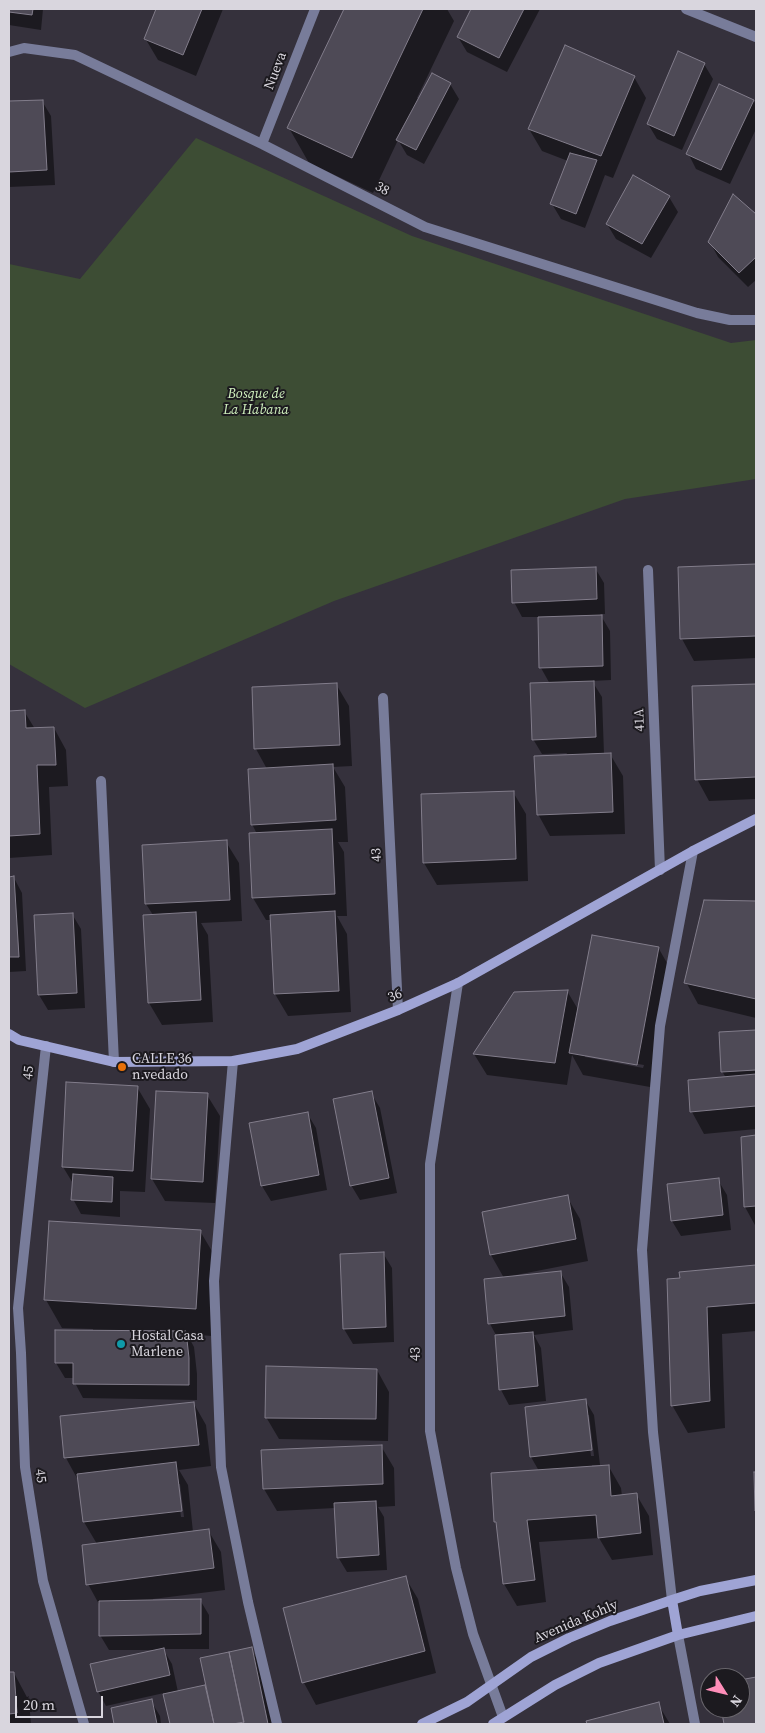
<!DOCTYPE html>
<html>
<head>
<meta charset="utf-8">
<style>
	body { margin:0 }
	#map { position:relative; width:765px; height:1733px; overflow:hidden; background:#35313c; font-family:"Source Serif 4",serif }
	canvas { display:block }
	.frame { position:absolute; inset:0; border:10px solid #d9d6de; pointer-events:none }
	.north { position:absolute; left:700px; top:1668px; width:50px; height:50px; box-sizing:border-box; background:#1c1a1f; border:1px solid #68656b; border-radius:50%; rotate:126deg; font-size:14px; font-weight:700; line-height:20px; text-align:center; color:#d9d6de }
	.north::after { content:''; display:block; margin:auto; width:18px; height:22px; background:#ff8eb9; clip-path:polygon(50% 0,100% 100%,50% 72%,0 100%) }
	.scale { position:absolute; left:15px; top:1696px; width:88px; height:22px; box-sizing:border-box; border:2px solid #d9d6de; border-top:0; padding-left:6px; font-size:15px; line-height:18px; white-space:nowrap; color:#d9d6de; -webkit-text-stroke:4px #1c1a1f; paint-order:stroke }
</style>
</head>
<body>
<div id="map">
<canvas width="765" height="1733"></canvas>
<div class="frame"></div>
<div class="north">N</div>
<div class="scale">20 m</div>
</div>
<script>
const g = document.querySelector('canvas').getContext('2d');
g.lineJoin = 'round';
function fill(path, color) {
  g.fillStyle = color;
  g.fill(path, 'evenodd');
}
function poly(rows) {
  const path = new Path2D();
  for (const r of rows) {
    path.moveTo(r[0], r[1]);
    for (let i = 2; i < r.length; i += 2) path.lineTo(r[i], r[i + 1]);
  }
  return path;
}
function trace(path, color, width, dash) {
  g.strokeStyle = color;
  g.lineWidth = width;
  g.lineCap = dash ? 'butt' : 'round';
  g.setLineDash(dash || []);
  g.stroke(path);
}
function drawText(font, color, halo, rows, align = 'center') {
  g.font = font + ' "Source Serif 4",serif';
  g.lineWidth = 4;
  g.setLineDash([]);
  g.textBaseline = 'middle';
  g.strokeStyle = halo;
  g.fillStyle = color;
  for (const [text, x, y, turn = 0] of rows) {
    g.save();
    g.translate(x, y);
    g.rotate((+turn || 0) * Math.PI / 180);
    g.textAlign = isNaN(turn) ? turn : align;
    if (halo) g.strokeText(text, 0, 0);
    g.fillText(text, 0, 0);
    g.restore();
  }
}
const green = poly([
	[196,138,412,236,731,343,756,340,756,479,625,499,334,601,85,708,9,664,9,264,80,279]
]);
const shadow = poly([
	[9,9,43,9,41,30,9,25],
	[158,9,223,9,196,76,158,60,145,38],
	[345,9,447,9,454,21,417,98,419,99,450,84,459,99,424,164,407,155,398,140,373,193,309,163,289,128],
	[472,9,540,9,507,72,467,52,458,37],
	[704,64,713,79,682,150,657,139,648,124],
	[634,77,646,98,613,178,605,175,585,228,561,219,552,204,568,161,542,151,529,129],
	[720,85,754,101,756,105,756,129,730,184,696,169,688,153],
	[42,101,51,116,55,185,9,187,9,103],
	[733,196,756,216,756,280,748,287,718,257,710,242],
	[669,197,678,212,651,258,616,239,607,224],
	[756,565,756,658,694,661,682,639,679,568],
	[595,568,604,583,605,614,600,614,610,631,611,680,592,681,602,697,604,754,610,754,623,776,625,834,550,836,538,814,567,753,542,754,533,739,550,684,541,668,539,617,522,617,514,602],
	[336,684,349,706,352,766,333,767,345,787,348,842,338,842,344,852,347,916,337,916,347,934,351,1012,288,1016,275,994,272,920,266,920,253,898,250,835,257,834,252,824,267,769,256,749],
	[756,685,756,799,709,801,697,779,694,688],
	[24,711,35,729,54,728,66,750,68,786,49,787,52,855,9,858,9,712],
	[513,792,526,814,528,881,437,885,424,863],
	[226,842,239,863,242,921,201,923,208,935,213,1022,162,1025,149,1003,145,916,153,915,146,904],
	[9,878,14,878,22,893,26,971,9,972],
	[705,901,756,902,756,1018,698,1004,686,982],
	[72,914,81,929,85,1008,48,1010,39,995],
	[659,949,671,970,650,1087,583,1075,572,1055,567,1085,487,1075,474,1054,567,991,579,1011],
	[585,1055,644,1065,643,1068,585,1057],
	[756,1032,756,1129,704,1134,692,1112,726,1078,722,1071,720,1034],
	[137,1087,150,1109,145,1192,120,1191,120,1217,81,1214,73,1199,74,1185,63,1167],
	[157,1092,207,1095,220,1116,215,1203,165,1201,152,1179],
	[371,1093,380,1108,397,1193,360,1200,351,1185],
	[307,1113,316,1128,327,1190,271,1201,262,1186],
	[756,1136,756,1227,745,1207,742,1138],
	[718,1180,727,1195,731,1230,681,1236,672,1221,668,1185],
	[567,1197,580,1219,588,1261,516,1275,516,1277,560,1272,569,1287,573,1330,534,1335,541,1348,546,1401,509,1405,501,1390,496,1335,490,1324,504,1278,491,1255,484,1213],
	[50,1223,200,1231,216,1258,212,1336,187,1334,194,1347,197,1374,197,1400,83,1398,75,1383,74,1378,65,1378,56,1363,93,1331,93,1329,62,1328,46,1300],
	[383,1253,392,1268,394,1342,353,1344,344,1329],
	[756,1267,756,1331,722,1334,725,1428,688,1433,672,1405,681,1273],
	[377,1370,389,1392,388,1441,279,1439,266,1417],
	[585,1400,594,1415,600,1465,592,1465,592,1468,609,1467,621,1488,622,1496,636,1494,649,1516,653,1555,612,1560,599,1538,539,1542,546,1602,517,1606,504,1584,497,1525,495,1522,539,1471,531,1457],
	[586,1415,589,1415,594,1456,591,1456],
	[194,1404,206,1425,211,1466,179,1470,188,1485,193,1532,208,1530,221,1552,225,1590,153,1599,153,1601,200,1600,209,1615,209,1649,163,1649,172,1664,178,1692,207,1686,251,1649,260,1664,273,1724,171,1724,164,1693,106,1706,98,1691,157,1650,109,1650,100,1635,100,1606,88,1584,97,1544,84,1522,78,1480,66,1458],
	[177,1484,180,1484,184,1517,181,1517],
	[381,1446,394,1468,395,1506,378,1507,384,1517,387,1570,347,1572,338,1557,335,1508,277,1511,264,1489],
	[405,1577,418,1599,436,1673,316,1705,304,1683,285,1609],
	[9,1673,14,1673,29,1701,31,1724,9,1724],
	[756,1678,756,1724,726,1724,722,1708,740,1708,740,1681],
	[151,1701,160,1716,161,1724,116,1724,112,1709],
	[658,1704,670,1724,588,1724,587,1722]
]);
const building = poly([
	[9,9,33,9,32,15,9,12,9,9],
	[156,9,202,9,183,55,144,39,156,9],
	[344,9,423,9,352,158,287,128,344,9],
	[471,9,524,9,499,58,457,37,471,9],
	[565,45,635,76,601,156,528,129,565,45],
	[678,51,705,63,674,136,647,124,678,51],
	[432,73,451,83,416,150,396,140,432,73],
	[719,84,754,100,721,170,686,154,719,84],
	[43,100,47,170,9,172,9,101,43,100],
	[570,153,597,160,576,214,550,204,570,153],
	[633,175,670,196,642,244,606,224,633,175],
	[733,194,756,214,756,257,739,273,708,242,733,194],
	[756,564,756,636,680,639,678,567,756,564],
	[596,567,597,599,512,603,511,570,596,567],
	[602,615,603,666,539,668,538,617,602,615],
	[594,681,596,737,532,740,530,683,594,681],
	[337,683,340,745,254,749,252,687,337,683],
	[756,684,756,777,695,780,692,686,756,684],
	[25,710,26,728,54,727,56,765,37,765,40,834,9,836,9,711,25,710],
	[611,753,613,812,537,815,534,756,611,753],
	[333,764,336,820,251,825,248,769,333,764],
	[514,791,516,859,423,863,421,794,514,791],
	[332,829,335,894,252,898,249,833,332,829],
	[227,840,230,900,145,904,142,845,227,840],
	[14,876,19,957,9,957,9,877,14,876],
	[704,900,756,901,756,999,684,983,704,900],
	[335,911,339,991,274,994,270,915,335,911],
	[196,912,201,1000,148,1003,143,915,196,912],
	[73,913,77,993,38,995,34,915,73,913],
	[592,935,659,947,637,1065,569,1053,592,935],
	[568,990,555,1063,473,1054,514,992,568,990],
	[756,1030,756,1070,721,1072,719,1032,756,1030],
	[756,1074,756,1106,690,1112,688,1080,756,1074],
	[66,1082,138,1086,133,1171,62,1167,66,1082],
	[156,1091,208,1093,203,1182,151,1179,156,1091],
	[372,1091,389,1178,350,1186,333,1099,372,1091],
	[308,1112,319,1175,261,1186,249,1123,308,1112],
	[756,1135,756,1206,744,1207,741,1137,756,1135],
	[73,1174,113,1177,112,1202,71,1200,73,1174],
	[719,1178,723,1215,671,1221,667,1184,719,1178],
	[568,1195,576,1239,490,1255,482,1212,568,1195],
	[49,1221,201,1230,196,1309,44,1300,49,1221],
	[384,1252,386,1327,343,1329,340,1254,384,1252],
	[756,1265,756,1303,707,1307,710,1401,671,1406,667,1279,680,1278,679,1272,756,1265],
	[561,1271,565,1316,488,1324,484,1279,561,1271],
	[55,1330,186,1331,189,1358,189,1385,73,1384,73,1363,55,1363,55,1330],
	[533,1332,538,1386,499,1390,495,1335,533,1332],
	[266,1366,377,1369,376,1419,265,1418,266,1366],
	[586,1399,592,1450,530,1457,525,1407,586,1399],
	[194,1402,199,1445,64,1458,60,1416,194,1402],
	[382,1445,383,1484,263,1489,261,1450,382,1445],
	[176,1462,182,1511,83,1522,77,1474,176,1462],
	[609,1465,611,1496,637,1493,641,1533,598,1538,596,1515,527,1520,535,1580,503,1584,496,1522,494,1522,491,1473,609,1465],
	[754,1472,756,1472,756,1511,755,1511,754,1472],
	[376,1501,379,1555,337,1558,334,1503,376,1501],
	[209,1529,214,1568,86,1585,82,1545,209,1529],
	[406,1576,425,1651,302,1683,283,1608,406,1576],
	[201,1599,201,1634,99,1636,99,1601,201,1599],
	[252,1647,268,1724,244,1724,229,1652,252,1647],
	[164,1648,170,1675,97,1692,90,1664,164,1648],
	[229,1652,244,1722,233,1724,214,1724,200,1658,229,1652],
	[9,1672,14,1672,17,1713,9,1714,9,1672],
	[756,1677,756,1724,724,1724,721,1708,740,1708,740,1680,756,1677],
	[205,1685,214,1724,170,1724,163,1694,205,1685],
	[152,1699,157,1724,114,1724,111,1708,152,1699],
	[659,1702,664,1724,587,1724,586,1721,659,1702]
]);
const lane = poly([
	[233,1061,214,1281,221,1467,248,1602,277,1724],
	[672,1600,653,1432,642,1250,660,1026,693,851],
	[678,1635,695,1724]
]);
const street = poly([
	[686,9,756,37],
	[9,52,24,48,75,55,262,144,425,227,697,313,730,320,756,320],
	[262,144,315,9],
	[648,570,660,870],
	[383,698,398,1010],
	[101,781,114,1062],
	[458,983,430,1164,430,1431,456,1568,473,1634,503,1717],
	[46,1046,18,1308,21,1353,25,1467,43,1581,84,1724]
]);
const secondary = poly([
	[9,1034,19,1040,114,1062,233,1061,297,1049,398,1010,458,983,693,851,756,819],
	[672,1600,678,1635],
	[422,1724,467,1702,531,1657,569,1638,610,1621,672,1600,700,1591,756,1580],
	[493,1724,555,1685,599,1663,678,1635,756,1616]
]);
const markers = [
	[122,1067,5,"#e8710a"],
	[121,1344,5,"#0f9aa8"]
];
const streetNames = [
	["Nueva",276,71,-69],
	["38",382,189,29],
	["41A",640,720,-92],
	["43",377,855,-93],
	["36",395,996,-23],
	["45",29,1073,-84],
	["43",416,1354,-90],
	["45",40,1476,82],
	["Avenida Kohly",576,1622,-23]
];
const parkNames = [
	["Bosque de",256,394],
	["La Habana",256,410]
];
const poiNames = [
	["CALLE 36",132,1059],
	["n.vedado",132,1075],
	["Hostal Casa",131,1336],
	["Marlene",131,1352]
];
fill(green, '#3d4d34');
fill(shadow, '#0007');
fill(building, '#4e4a56');
trace(building, '#827d8b', 1);
trace(lane, '#787c9a', 10);
trace(street, '#787c9a', 10);
trace(secondary, '#9fa4d5', 10);
for (const [x, y, r, color] of markers) {
  const dot = new Path2D();
  dot.arc(x, y, r, 0, 2 * Math.PI);
  g.fillStyle = color;
  g.fill(dot);
  trace(dot, '#1c1a1f', 2);
}
drawText('14px', '#d9d6de', '#1c1a1f', streetNames);
drawText('italic 14px', '#ceeebc', '#1c1a1f', parkNames);
drawText('14px', '#d9d6de', '#1c1a1f', poiNames, 'left');
</script>
</body>
</html>
